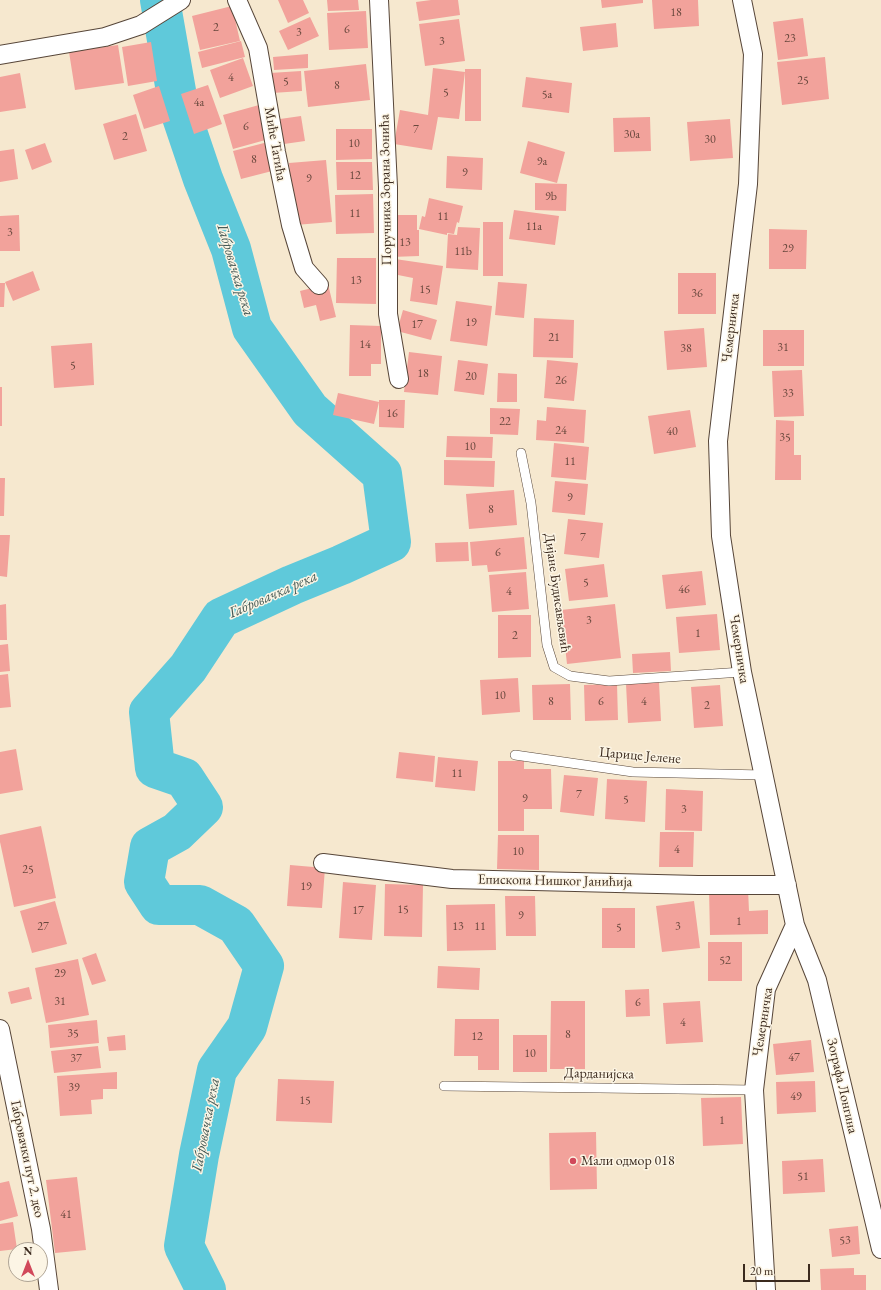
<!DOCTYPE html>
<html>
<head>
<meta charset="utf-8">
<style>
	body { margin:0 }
	#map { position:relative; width:881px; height:1290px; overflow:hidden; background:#f6e8cf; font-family:"EB Garamond",serif }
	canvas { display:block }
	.north { position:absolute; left:8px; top:1242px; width:40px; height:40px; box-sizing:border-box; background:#fcf5e5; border:1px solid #afa495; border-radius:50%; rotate:0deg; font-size:11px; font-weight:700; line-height:16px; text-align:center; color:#3b2a1e }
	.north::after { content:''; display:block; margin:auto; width:14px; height:18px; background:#d1495b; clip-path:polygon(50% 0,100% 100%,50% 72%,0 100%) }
	.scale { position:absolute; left:743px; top:1264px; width:67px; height:18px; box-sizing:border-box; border:2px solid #3b2a1e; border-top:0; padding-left:5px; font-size:12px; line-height:14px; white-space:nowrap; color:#3b2a1e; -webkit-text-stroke:3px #fcf5e5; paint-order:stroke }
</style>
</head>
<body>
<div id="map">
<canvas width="881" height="1290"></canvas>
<div class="north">N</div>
<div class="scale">20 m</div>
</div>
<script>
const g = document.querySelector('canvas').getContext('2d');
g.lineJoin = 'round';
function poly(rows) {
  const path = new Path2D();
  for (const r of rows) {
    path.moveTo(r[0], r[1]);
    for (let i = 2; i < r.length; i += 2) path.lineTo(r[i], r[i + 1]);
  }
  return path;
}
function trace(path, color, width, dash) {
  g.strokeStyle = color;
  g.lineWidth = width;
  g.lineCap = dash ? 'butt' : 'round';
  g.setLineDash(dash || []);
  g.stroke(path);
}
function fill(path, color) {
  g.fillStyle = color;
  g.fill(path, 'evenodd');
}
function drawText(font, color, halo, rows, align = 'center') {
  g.font = font + ' "EB Garamond",serif';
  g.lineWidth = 3;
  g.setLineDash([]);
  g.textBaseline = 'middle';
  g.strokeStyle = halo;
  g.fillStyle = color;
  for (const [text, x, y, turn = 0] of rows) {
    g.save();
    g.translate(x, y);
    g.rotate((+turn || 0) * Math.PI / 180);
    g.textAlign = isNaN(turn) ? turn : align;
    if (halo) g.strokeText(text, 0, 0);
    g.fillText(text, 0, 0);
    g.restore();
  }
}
const river = poly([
	[160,0,179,108,203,179,231,249,252,328,310,410,382,474,391,542,341,565,292,585,221,618,188,668,149,712,155,768,184,778,203,807,177,832,150,847,144,882,159,905,200,905,236,925,264,966,247,1027,217,1070,199,1155,184,1246,206,1290]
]);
const building = poly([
	[278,0,303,0,309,13,288,23],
	[327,0,358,0,359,10,328,11],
	[431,0,458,0,460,15,419,21,416,2],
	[601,0,643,0,643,3,602,8],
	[652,0,698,0,699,26,654,29],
	[232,6,240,41,200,50,192,16],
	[366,11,368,48,329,50,327,13],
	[310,17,319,36,288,50,279,31],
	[803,18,808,56,778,60,773,22],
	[459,19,465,61,425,66,419,24],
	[616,23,618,47,583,51,580,27],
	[241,41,245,57,202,68,198,52],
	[151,42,157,81,128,86,122,47],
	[118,45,124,83,75,90,69,52],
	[308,54,308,68,274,70,273,57],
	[825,57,829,99,782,105,777,62],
	[243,58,253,86,220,98,210,70],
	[366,64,370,100,308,107,304,71],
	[433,68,465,72,459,119,438,117,432,150,394,144,400,110,428,115],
	[465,69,481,69,481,121,465,121],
	[301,71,302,91,272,93,270,73],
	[20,73,26,108,0,112,0,77],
	[526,77,572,83,569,113,522,107],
	[208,85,222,124,194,134,181,94],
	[159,86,170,121,144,129,133,95],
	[259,105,269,139,233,149,223,115],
	[136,114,147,151,114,160,103,124],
	[301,116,305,141,284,144,280,119],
	[650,117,651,151,614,152,613,118],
	[730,119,733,158,690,161,687,122],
	[336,129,372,129,372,159,336,160],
	[528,141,565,152,557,183,520,173],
	[268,142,276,170,241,179,233,151],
	[45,143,52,162,32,170,25,150],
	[14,149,18,179,0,182,0,151],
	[447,156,483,158,482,190,446,188],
	[326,160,332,222,295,225,289,163],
	[336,162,372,162,373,190,337,190],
	[535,183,567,184,566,211,535,210],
	[373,194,374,233,336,234,335,195],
	[429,198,463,206,459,223,457,222,454,234,447,233,447,235,419,229,422,216,425,217],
	[514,210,559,216,555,245,509,239],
	[19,215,20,251,0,251,0,216],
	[391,215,417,215,417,230,419,230,419,256,391,257],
	[483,222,503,222,503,276,483,276],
	[458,227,480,228,478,270,446,268,448,234,457,235],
	[769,229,807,230,806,269,769,269],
	[337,258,376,258,376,304,336,303],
	[395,259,443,266,437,305,410,301,413,278,393,274],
	[33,271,40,290,13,301,5,282],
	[678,273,716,273,716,314,678,314],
	[498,282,527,284,524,318,495,315],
	[0,283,5,283,4,307,0,307],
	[328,284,336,317,320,321,316,305,304,308,300,291],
	[456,301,492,306,487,346,450,341],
	[403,310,437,320,431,340,397,331],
	[534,318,574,320,573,358,533,357],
	[350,325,381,326,381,364,371,364,371,376,349,376],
	[704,328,707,367,667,370,664,331],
	[763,330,804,330,804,366,763,366],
	[92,343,94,385,54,388,51,346],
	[409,352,442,356,438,395,404,392],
	[458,360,488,364,484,395,454,391],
	[547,360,578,363,574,401,544,398],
	[802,370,804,416,774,417,772,371],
	[498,373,517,374,517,402,497,402],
	[0,387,2,387,2,426,0,426],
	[338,393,379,402,374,424,333,415],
	[379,400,405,400,404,428,379,427],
	[547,407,586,410,584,443,536,440,537,420,546,421],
	[490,408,520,409,518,435,490,434],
	[690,410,696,447,654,454,648,416],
	[776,420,794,421,794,455,801,455,801,480,775,480],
	[447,436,493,437,492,458,446,457],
	[554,443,589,447,586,480,551,477],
	[444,460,495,461,494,487,444,485],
	[0,478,5,478,4,516,0,516],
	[555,481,588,484,585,515,552,512],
	[514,490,517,525,469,529,466,494],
	[568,519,603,523,599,558,564,554],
	[0,535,10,535,7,577,0,576],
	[524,537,527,569,488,572,487,565,472,566,470,542],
	[468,542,469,561,436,562,435,543],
	[604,564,608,597,569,601,565,569],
	[702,571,706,605,666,609,662,575],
	[526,572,529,609,492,612,489,575],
	[6,604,7,640,0,640,0,605],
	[615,604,621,658,567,664,561,610],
	[717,614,720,650,679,653,676,617],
	[498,615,531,615,531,657,498,658],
	[8,644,10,671,0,672,0,645],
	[670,652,671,671,633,673,632,654],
	[8,674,11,707,0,708,0,675],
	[518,678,520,712,482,715,480,680],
	[659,682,661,721,628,723,626,684],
	[570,684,571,720,533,720,532,685],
	[617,684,618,720,585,721,584,685],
	[720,685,723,726,694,728,691,687],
	[16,749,23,790,0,794,0,752],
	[399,752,435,756,433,782,396,778],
	[438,757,478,761,475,791,435,787],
	[498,761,524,761,524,769,551,769,552,809,524,809,524,831,498,831],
	[564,775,598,778,594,816,560,812],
	[607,779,647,781,645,822,605,819],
	[666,789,703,791,702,831,665,830],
	[41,826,56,898,14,907,0,842,0,835],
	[660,832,694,832,693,867,659,867],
	[498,835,539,835,539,870,497,869],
	[290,865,325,868,322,908,287,906],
	[343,882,376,885,372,940,339,938],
	[385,884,423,885,422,937,384,936],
	[748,889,749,911,768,910,768,934,710,935,709,890],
	[505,896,535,896,536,936,506,936],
	[55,901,67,944,32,953,20,911],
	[694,901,700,948,662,952,656,906],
	[495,904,496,950,447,951,446,905],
	[602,908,635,908,635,948,602,948],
	[708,942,742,942,742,981,708,981],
	[96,953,106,981,92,985,82,958],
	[78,959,89,1015,46,1023,35,968],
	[438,966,480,968,479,990,437,988],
	[29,987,32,999,11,1004,8,992],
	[649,989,650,1016,626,1017,625,990],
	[551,1001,585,1001,585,1069,550,1069],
	[700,1001,703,1042,666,1044,663,1003],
	[455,1019,499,1019,499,1070,478,1070,478,1056,454,1056],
	[97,1020,99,1043,50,1048,48,1025],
	[125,1035,126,1050,109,1051,107,1037],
	[513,1035,547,1035,547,1072,513,1072],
	[811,1040,814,1072,776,1075,773,1044],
	[98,1046,101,1068,54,1073,51,1051],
	[117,1072,117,1089,103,1089,103,1099,91,1100,92,1114,60,1116,57,1076],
	[278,1079,334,1081,332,1123,276,1121],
	[815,1081,816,1112,777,1114,776,1082],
	[741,1097,743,1144,703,1146,701,1098],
	[596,1132,597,1189,550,1190,549,1133],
	[823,1159,825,1192,783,1194,782,1161],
	[77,1177,86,1250,55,1253,46,1180],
	[9,1181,18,1216,0,1221,0,1183],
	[13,1222,17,1249,0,1251,0,1224],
	[858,1226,860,1254,832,1257,829,1229],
	[854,1268,854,1275,866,1275,866,1290,821,1290,820,1269]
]);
const service = poly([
	[521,453,531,503,547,645,554,667,570,676,609,681,742,672],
	[515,755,633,772,763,775],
	[444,1086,754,1090]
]);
const minor = poly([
	[237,0,258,48,276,152,291,225,304,268,319,285],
	[379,0,388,187,388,314,399,379],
	[742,0,753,54,748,184,718,441,721,536,742,672,795,925,817,980,881,1249],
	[0,55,105,37,141,25,181,0],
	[323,863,452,879,698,885,787,885],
	[0,1029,41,1229,49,1290],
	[766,1290,754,1090,766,989,795,925]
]);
const markers = [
	[573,1161,4,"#d1495b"]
];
const numberNames = [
	["18",676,13],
	["2",216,28],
	["6",347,30],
	["3",299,33],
	["23",790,39],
	["3",442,42],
	["4",231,78],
	["25",803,81],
	["5",286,82],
	["8",337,86],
	["5",446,93],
	["5a",547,95],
	["4a",199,103],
	["6",246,127],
	["7",416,130],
	["30a",632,135],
	["2",125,137],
	["30",710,140],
	["10",354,144],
	["8",254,160],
	["9a",542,162],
	["9",465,173],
	["12",355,176],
	["9",309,179],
	["9b",551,197],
	["11",355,214],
	["11",443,217],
	["11a",534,227],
	["3",10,233],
	["13",405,243],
	["29",788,249],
	["11b",463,252],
	["13",356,281],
	["15",425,290],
	["36",697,294],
	["19",471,323],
	["17",417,325],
	["21",554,338],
	["14",365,345],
	["31",783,348],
	["38",686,349],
	["5",73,366],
	["18",423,374],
	["20",471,377],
	["26",561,381],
	["33",788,394],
	["16",392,414],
	["22",505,422],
	["24",561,431],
	["40",672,432],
	["35",785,438],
	["10",470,447],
	["11",570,462],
	["9",570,498],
	["8",491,510],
	["7",583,538],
	["6",498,553],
	["5",586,583],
	["46",684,590],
	["4",509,592],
	["3",589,621],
	["1",698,634],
	["2",515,636],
	["10",500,696],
	["8",551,702],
	["6",601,702],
	["4",644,702],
	["2",707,706],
	["11",457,774],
	["7",579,795],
	["9",525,799],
	["5",626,800],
	["3",684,810],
	["4",677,850],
	["10",518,852],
	["25",28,870],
	["19",306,887],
	["15",403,910],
	["17",358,911],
	["9",521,916],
	["1",739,922],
	["27",43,927],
	["13",458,927],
	["11",480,927],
	["3",678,927],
	["5",619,928],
	["52",725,961],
	["29",60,974],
	["31",60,1002],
	["6",638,1003],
	["4",683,1023],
	["35",73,1034],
	["8",568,1035],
	["12",477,1037],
	["10",530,1054],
	["47",794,1058],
	["37",76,1059],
	["39",74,1088],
	["49",796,1097],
	["15",305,1101],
	["1",722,1121],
	["51",803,1177],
	["41",66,1215],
	["53",845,1241]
];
const streetNames = [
	["Миће Татића",275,144,80],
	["Поручника Зорана Зонића",386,190,-91],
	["Чемерничка",731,328,-83],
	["Дијане Будисављевић",557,593,82],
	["Чемерничка",739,649,81],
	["Царице Јелене",640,756,5],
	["Епископа Нишког Јанићија",555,881,1],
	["Чемерничка",763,1022,-81],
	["Дарданијска",599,1074,1],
	["Зографа Лонгина",842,1086,77],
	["Габровачки пут 2. део",27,1159,78]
];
const poiNames = [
	["Мали одмор 018",581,1161]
];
const waterNames = [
	["Габровачка река",235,270,73],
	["Габровачка река",273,595,-24],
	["Габровачка река",206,1125,-79]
];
trace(river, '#5fc9da', 40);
fill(building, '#f2a29b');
trace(service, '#574639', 10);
trace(minor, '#574639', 20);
trace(service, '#fff', 9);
trace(minor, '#fff', 18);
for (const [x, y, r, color] of markers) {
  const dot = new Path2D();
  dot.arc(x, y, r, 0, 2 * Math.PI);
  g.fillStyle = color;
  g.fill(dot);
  trace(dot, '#fcf5e5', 1.5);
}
drawText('12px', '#69483d', null, numberNames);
drawText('14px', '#3b2a1e', '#fcf5e5', streetNames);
drawText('14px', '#3b2a1e', '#fcf5e5', poiNames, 'left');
drawText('italic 15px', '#465a56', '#fcf5e5', waterNames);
</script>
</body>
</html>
